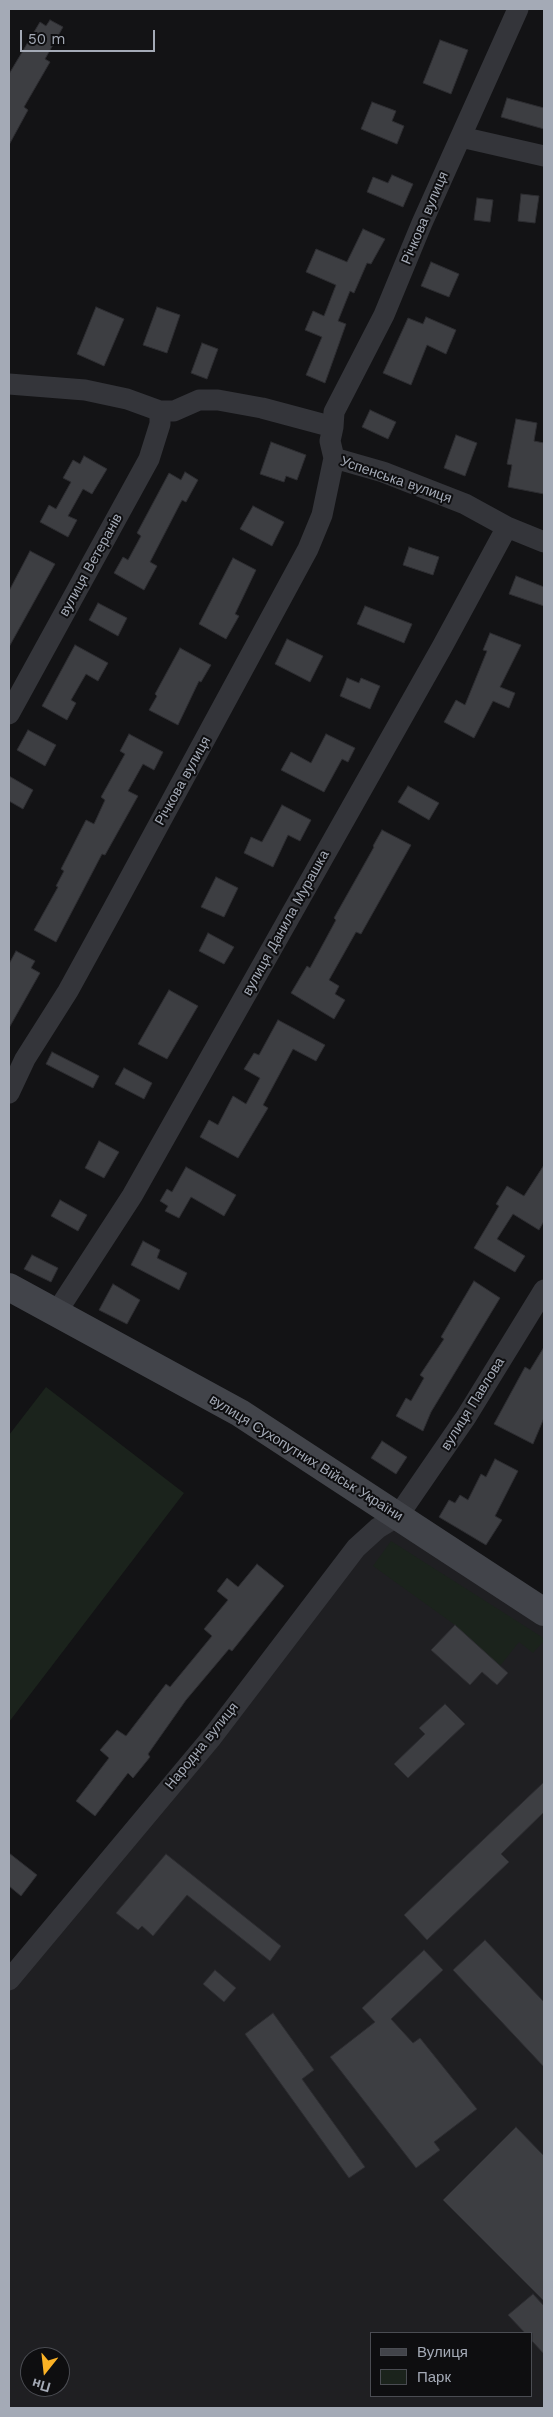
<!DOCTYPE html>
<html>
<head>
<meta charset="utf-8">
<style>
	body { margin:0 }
	#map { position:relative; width:553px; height:2417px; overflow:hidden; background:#131315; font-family:"Work Sans",sans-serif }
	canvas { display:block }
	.frame { position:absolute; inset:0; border:10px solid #a4aab6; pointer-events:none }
	.legend { position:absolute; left:370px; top:2332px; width:162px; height:65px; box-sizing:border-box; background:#0e0e10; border:1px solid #4a4c52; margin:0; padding:6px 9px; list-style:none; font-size:15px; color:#a4aab6 }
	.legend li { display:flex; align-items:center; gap:10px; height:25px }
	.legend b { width:25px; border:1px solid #4a4c52 }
	.north { position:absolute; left:20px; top:2347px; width:50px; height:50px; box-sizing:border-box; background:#0e0e10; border:1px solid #4a4c52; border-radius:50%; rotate:196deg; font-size:14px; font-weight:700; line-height:20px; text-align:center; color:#a4aab6 }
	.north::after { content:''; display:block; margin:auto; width:18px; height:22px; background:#fbb225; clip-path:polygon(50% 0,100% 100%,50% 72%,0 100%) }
	.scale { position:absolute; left:20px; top:30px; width:135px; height:22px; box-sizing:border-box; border:2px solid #a4aab6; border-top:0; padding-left:6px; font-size:15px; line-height:18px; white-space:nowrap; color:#a4aab6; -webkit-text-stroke:4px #0e0e10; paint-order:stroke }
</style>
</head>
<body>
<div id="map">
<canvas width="553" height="2417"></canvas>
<div class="frame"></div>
<ul class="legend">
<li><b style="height:6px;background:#42444a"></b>Вулиця</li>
<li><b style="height:14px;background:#1b231c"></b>Парк</li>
</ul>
<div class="north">Пн</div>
<div class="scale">50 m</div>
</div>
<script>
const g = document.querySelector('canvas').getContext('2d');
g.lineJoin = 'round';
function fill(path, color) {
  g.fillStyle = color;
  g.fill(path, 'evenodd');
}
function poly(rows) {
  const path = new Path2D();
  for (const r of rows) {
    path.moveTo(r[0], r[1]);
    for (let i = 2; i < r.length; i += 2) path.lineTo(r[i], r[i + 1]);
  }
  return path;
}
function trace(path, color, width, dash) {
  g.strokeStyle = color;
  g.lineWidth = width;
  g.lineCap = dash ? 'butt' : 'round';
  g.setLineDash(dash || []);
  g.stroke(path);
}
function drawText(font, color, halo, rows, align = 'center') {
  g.font = font + ' "Work Sans",sans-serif';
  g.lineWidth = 4;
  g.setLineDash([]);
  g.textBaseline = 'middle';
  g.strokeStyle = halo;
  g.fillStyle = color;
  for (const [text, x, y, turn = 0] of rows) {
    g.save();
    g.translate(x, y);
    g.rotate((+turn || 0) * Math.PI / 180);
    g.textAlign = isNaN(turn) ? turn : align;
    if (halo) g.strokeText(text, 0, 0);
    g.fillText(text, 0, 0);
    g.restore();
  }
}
const built = poly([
	[392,1527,544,1622,544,2408,9,2408,9,1987,360,1551],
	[372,2333,532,2333,532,2396,372,2396],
	[30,2357,60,2357,60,2387,30,2387]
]);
const green = poly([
	[46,1387,184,1493,9,1722,9,1435],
	[391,1541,542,1637,544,1641,533,1653,519,1642,500,1666,455,1625,373,1566]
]);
const building = poly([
	[50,20,63,27,45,59,50,62,24,107,28,110,9,145,9,74,40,22,46,26,50,20],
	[440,40,468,50,451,94,423,83,440,40],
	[507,98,544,108,544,129,501,117,507,98],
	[372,102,396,111,392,121,404,126,397,144,361,129,372,102],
	[392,175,413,184,403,207,367,192,373,177,388,183,392,175],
	[521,194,539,196,535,223,518,221,521,194],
	[477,198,493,200,490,222,474,220,477,198],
	[363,229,385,239,371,264,367,263,354,293,350,291,338,321,346,324,325,383,306,375,322,337,305,330,313,311,324,316,336,285,306,272,316,249,347,262,363,229],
	[431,262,459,274,449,297,421,286,431,262],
	[96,307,124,319,104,366,77,354,96,307],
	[157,307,180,315,167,353,143,345,157,307],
	[426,317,456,330,446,354,427,345,411,385,383,373,408,318,423,324,426,317],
	[202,343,218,349,207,379,191,373,202,343],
	[370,410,396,422,388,439,362,427,370,410],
	[516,419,537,423,534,441,544,443,544,494,508,487,512,465,507,464,516,419],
	[456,435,477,443,465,476,444,468,456,435],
	[271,442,306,455,297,480,286,476,284,482,260,474,271,442],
	[84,456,107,469,92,494,83,489,68,516,77,520,68,537,40,522,49,505,56,509,71,482,63,478,73,460,80,464,84,456],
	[185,472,198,480,186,502,182,500,150,562,157,566,144,590,114,573,123,557,128,560,141,536,137,533,169,473,181,480,185,472],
	[253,506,284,522,272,546,240,529,253,506],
	[409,547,439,557,433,575,403,565,409,547],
	[30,551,55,564,9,647,9,591,30,551],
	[233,558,256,570,235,614,239,616,226,639,199,624,233,558],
	[516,576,544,587,544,606,509,594,516,576],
	[98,603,127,618,118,636,89,620,98,603],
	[365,606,412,624,404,643,357,624,365,606],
	[490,633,521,645,500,687,515,693,509,708,493,701,474,738,444,722,456,700,465,705,487,651,483,650,490,633],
	[287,639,323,656,310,682,275,664,287,639],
	[75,645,108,663,98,681,86,674,71,700,76,703,67,720,42,706,75,645],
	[180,648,211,665,201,682,199,681,178,725,149,710,157,696,155,694,180,648],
	[347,678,359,683,361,678,380,686,370,709,340,696,347,678],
	[28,730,56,745,45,766,17,750,28,730],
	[129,734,163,752,154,770,143,764,128,791,138,796,105,855,102,854,56,942,34,930,58,887,56,886,64,871,61,869,86,820,94,824,105,800,101,797,125,754,120,751,129,734],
	[326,734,355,748,348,762,342,759,324,792,281,770,291,752,311,763,326,734],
	[9,776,33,790,23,809,9,801,9,776],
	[408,786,439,803,429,820,398,802,408,786],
	[282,805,311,820,300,841,288,835,273,867,244,853,251,837,262,842,282,805],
	[382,830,411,845,361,934,356,932,329,980,339,986,335,994,345,1000,334,1019,291,993,307,966,310,968,336,920,334,918,374,847,373,846,382,830],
	[216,877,238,888,224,917,201,907,216,877],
	[208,933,234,947,224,964,199,951,208,933],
	[16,951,35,961,31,968,40,973,9,1028,9,964,16,951],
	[169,990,198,1006,167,1059,138,1044,169,990],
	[278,1020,325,1045,316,1061,293,1049,263,1105,268,1108,238,1158,200,1137,209,1120,218,1125,233,1096,246,1104,260,1078,244,1069,254,1053,259,1055,278,1020],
	[52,1052,99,1076,93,1088,46,1064,52,1052],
	[124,1068,152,1083,144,1099,115,1084,124,1068],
	[99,1141,119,1152,104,1178,85,1168,99,1141],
	[544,1165,544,1221,539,1230,513,1214,497,1239,525,1256,515,1272,474,1248,499,1206,496,1204,507,1186,524,1196,544,1165],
	[186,1167,236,1195,224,1216,191,1197,179,1218,165,1211,168,1206,160,1201,167,1189,172,1192,186,1167],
	[60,1200,87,1215,78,1231,51,1216,60,1200],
	[143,1241,160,1250,157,1258,187,1273,179,1290,131,1265,143,1241],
	[32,1255,58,1268,51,1282,24,1269,32,1255],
	[474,1281,500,1298,431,1412,423,1431,396,1416,406,1398,411,1401,424,1378,420,1375,444,1339,441,1337,474,1281],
	[113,1284,140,1300,127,1324,99,1310,113,1284],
	[544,1347,544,1418,533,1444,494,1424,525,1367,530,1370,544,1347],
	[382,1441,407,1457,396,1474,371,1458,382,1441],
	[495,1459,518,1471,495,1516,502,1520,486,1545,439,1517,449,1500,455,1503,460,1495,468,1500,481,1474,486,1477,495,1459],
	[257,1564,284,1586,232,1651,229,1649,186,1700,148,1754,150,1757,133,1778,128,1773,95,1816,76,1801,109,1758,100,1750,117,1730,126,1736,166,1684,170,1687,212,1636,204,1629,228,1600,217,1591,227,1578,238,1587,257,1564],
	[455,1625,508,1673,497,1685,482,1672,470,1685,431,1650,455,1625],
	[445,1704,465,1724,408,1778,394,1764,425,1734,419,1728,445,1704],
	[544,1782,544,1812,501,1854,509,1862,427,1940,404,1915,544,1782],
	[9,1853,37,1875,21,1896,9,1886,9,1853],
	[166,1854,281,1946,270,1961,187,1895,153,1936,142,1926,138,1930,116,1913,166,1854],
	[485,1940,544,2002,544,2067,453,1970,485,1940],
	[424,1950,443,1970,391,2019,413,2043,420,2038,477,2109,434,2142,440,2150,416,2168,330,2057,375,2022,362,2008,424,1950],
	[215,1970,236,1988,224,2002,203,1984,215,1970],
	[273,2013,314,2070,302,2079,365,2167,349,2178,245,2034,273,2013],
	[516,2127,544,2156,544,2301,443,2200,516,2127],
	[533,2294,544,2306,544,2354,532,2341,532,2333,525,2333,508,2315,533,2294]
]);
const street = poly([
	[461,137,544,156],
	[9,384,85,390,127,399,160,411,174,411,199,400,218,400,262,408,333,427,330,441,334,458,383,472,465,504,507,527,544,542],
	[333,427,334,412,384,315,422,223,518,9],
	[9,714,149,459,160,424,160,411],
	[9,1093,25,1059,68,991,113,909,308,549,322,515,334,458],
	[56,1313,132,1196,442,647,507,527],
	[9,1980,212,1737,356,1548,378,1528,398,1516,466,1417,544,1290]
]);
const secondary = poly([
	[9,1287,240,1413,544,1612]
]);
const streetNames = [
	["Річкова вулиця",425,218,-67],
	["Успенська вулиця",396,480,19],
	["вулиця Ветеранів",91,565,-61],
	["Річкова вулиця",183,781,-61],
	["вулиця Данила Мурашка",286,923,-61],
	["вулиця Павлова",473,1404,-58],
	["вулиця Сухопутних Військ України",306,1458,32],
	["Народна вулиця",202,1746,-51]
];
fill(built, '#1f1f22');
fill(green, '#1b231c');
fill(building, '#3d3e42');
trace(building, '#2d2d31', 1);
trace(street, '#34353a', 21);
trace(secondary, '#42444a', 28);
drawText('14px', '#a4aab6', '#0e0e10', streetNames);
</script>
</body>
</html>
